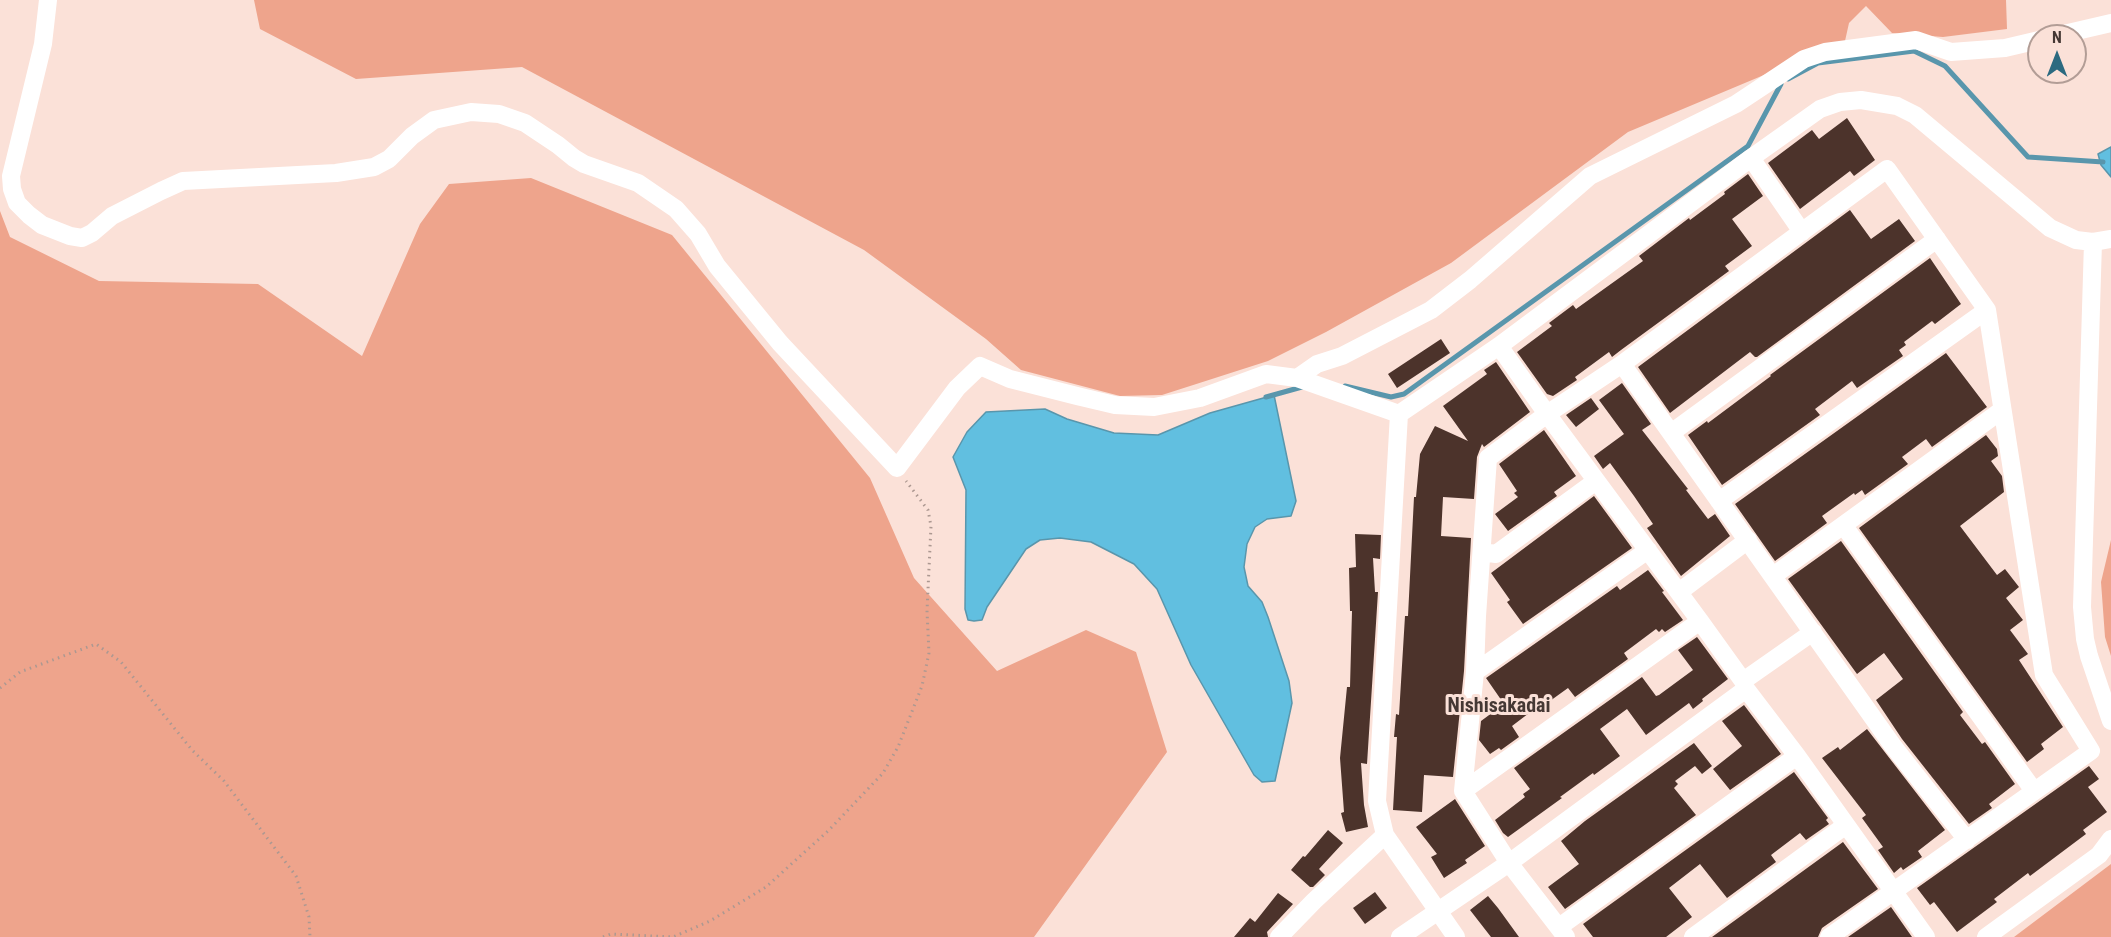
<!DOCTYPE html>
<html>
<head>
<meta charset="utf-8">
<style>
	body { margin:0 }
	#map { position:relative; width:2111px; height:937px; overflow:hidden; background:#fbe1d8; font-family:"Roboto Condensed",sans-serif }
	canvas { display:block }
	.north { position:absolute; left:2027px; top:24px; width:60px; height:60px; box-sizing:border-box; background:#fbe1d8; border:2px solid #b29d96; border-radius:50%; rotate:0deg; font-size:16px; font-weight:700; line-height:24px; text-align:center; color:#453834 }
	.north::after { content:''; display:block; margin:auto; width:21px; height:27px; background:#2c6a80; clip-path:polygon(50% 0,100% 100%,50% 72%,0 100%) }
</style>
</head>
<body>
<div id="map">
<canvas width="2111" height="937"></canvas>
<div class="north">N</div>
</div>
<script>
const g = document.querySelector('canvas').getContext('2d');
g.lineJoin = 'round';
function fill(path, color) {
  g.fillStyle = color;
  g.fill(path, 'evenodd');
}
function poly(rows) {
  const path = new Path2D();
  for (const r of rows) {
    path.moveTo(r[0], r[1]);
    for (let i = 2; i < r.length; i += 2) path.lineTo(r[i], r[i + 1]);
  }
  return path;
}
function trace(path, color, width, dash) {
  g.strokeStyle = color;
  g.lineWidth = width;
  g.lineCap = dash ? 'butt' : 'round';
  g.setLineDash(dash || []);
  g.stroke(path);
}
function drawText(font, color, halo, rows, align = 'center') {
  g.font = font + ' "Roboto Condensed",sans-serif';
  g.lineWidth = 6;
  g.setLineDash([]);
  g.textBaseline = 'middle';
  g.strokeStyle = halo;
  g.fillStyle = color;
  for (const [text, x, y, turn = 0] of rows) {
    g.save();
    g.translate(x, y);
    g.rotate((+turn || 0) * Math.PI / 180);
    g.textAlign = isNaN(turn) ? turn : align;
    if (halo) g.strokeText(text, 0, 0);
    g.fillText(text, 0, 0);
    g.restore();
  }
}
const green = poly([
	[254,0,2006,0,2007,29,1943,37,1892,33,1866,6,1849,23,1845,41,1628,132,1451,263,1326,332,1268,361,1162,395,1120,396,1021,370,986,339,864,250,522,67,356,79,260,29],
	[531,178,672,235,870,478,914,578,997,671,1086,630,1136,652,1167,752,1034,937,0,937,0,211,10,237,99,281,258,284,362,356,420,224,449,184],
	[2111,540,2111,656,2105,637,2101,582],
	[2111,864,2111,937,2014,937]
]);
const water = poly([
	[2111,147,2111,177,2101,165,2098,154,2111,147],
	[1274,395,1296,501,1291,516,1267,519,1255,527,1247,544,1244,567,1248,586,1262,602,1268,617,1289,681,1292,703,1275,781,1262,782,1254,775,1191,665,1157,589,1134,564,1091,542,1060,538,1040,540,1026,549,987,607,982,620,974,621,968,620,965,609,966,490,953,457,967,432,986,412,1045,409,1067,419,1114,433,1158,435,1210,413,1274,395]
]);
const stream = poly([
	[1788,79,1818,63,1914,51,1945,66,2028,157,2103,162],
	[1345,386,1391,397,1404,394,1748,146,1781,84],
	[1266,397,1302,387]
]);
const building = poly([
	[1847,118,1875,160,1854,176,1850,171,1800,209,1768,163,1812,130,1819,139],
	[1748,174,1763,196,1732,219,1752,246,1725,266,1729,271,1621,350,1612,357,1609,352,1575,377,1577,380,1553,396,1547,394,1517,352,1552,326,1549,323,1573,305,1576,309,1643,261,1639,256,1689,218,1690,220,1725,194,1724,192],
	[1850,210,1871,239,1899,219,1915,241,1757,357,1755,357,1750,352,1670,413,1638,367],
	[1930,258,1961,304,1935,324,1932,321,1904,342,1906,345,1899,350,1903,356,1857,388,1852,381,1815,409,1820,415,1722,485,1688,435,1707,421,1708,423,1771,376,1770,375],
	[1441,339,1450,353,1397,388,1388,374],
	[1946,353,1987,407,1932,447,1926,439,1902,457,1908,464,1865,495,1862,490,1855,495,1854,493,1822,516,1827,523,1775,561,1735,504],
	[1496,362,1530,412,1484,447,1482,444,1477,457,1474,499,1443,497,1441,536,1471,538,1464,671,1453,777,1424,775,1422,812,1393,810,1397,737,1394,737,1396,714,1399,715,1405,616,1408,616,1414,497,1416,497,1420,454,1435,426,1468,441,1443,406,1487,374,1484,370],
	[1622,383,1651,424,1642,430,1688,489,1686,490,1708,519,1715,514,1730,536,1681,576,1647,528,1653,524,1634,496,1610,463,1603,469,1594,456,1624,434,1599,400],
	[1591,398,1599,409,1576,427,1566,415],
	[1544,430,1576,476,1554,492,1557,496,1508,531,1495,514,1518,497,1514,493,1517,491,1499,464],
	[1986,435,1997,449,1998,456,1991,461,2002,476,2004,492,1960,526,1997,575,2005,569,2019,587,2006,598,2023,620,2010,630,2028,654,2019,660,2063,727,2041,744,2044,749,2027,762,1859,528],
	[1594,496,1632,548,1523,624,1507,602,1510,600,1491,573],
	[1355,534,1381,535,1380,559,1373,558,1375,592,1378,592,1367,764,1361,763,1364,805,1368,827,1346,832,1341,813,1344,812,1340,758,1347,687,1350,687,1352,611,1350,611,1349,568,1356,567],
	[1841,541,1963,712,1960,715,1982,744,1985,742,2015,784,1989,804,1992,808,1969,824,1902,739,1876,700,1903,679,1884,653,1857,674,1788,579],
	[1648,570,1664,591,1662,592,1683,620,1665,632,1662,629,1659,632,1656,629,1624,653,1628,659,1575,697,1568,688,1543,706,1541,704,1512,726,1519,737,1501,750,1499,748,1490,754,1479,740,1481,721,1504,704,1486,678,1617,586,1620,590],
	[1697,637,1728,679,1702,699,1703,701,1693,709,1689,703,1646,735,1627,709,1600,729,1620,756,1594,775,1593,773,1560,797,1562,798,1508,837,1503,833,1495,820,1525,797,1523,794,1530,789,1514,768,1642,677,1656,696,1659,695,1693,670,1678,650],
	[1744,705,1781,754,1730,790,1713,769,1742,746,1722,721],
	[1867,729,1945,830,1918,851,1922,857,1903,870,1901,867,1894,873,1878,850,1883,847,1862,818,1866,815,1822,758,1838,747,1840,750],
	[1694,743,1712,766,1702,774,1695,766,1675,781,1678,784,1674,788,1696,815,1565,909,1548,887,1579,864,1561,841,1585,821],
	[2089,766,2099,779,2088,787,2107,812,2083,830,2086,834,2030,876,2028,873,1994,899,1997,902,1957,932,1934,902,1930,905,1917,888],
	[1794,772,1828,818,1826,820,1829,824,1806,840,1800,833,1771,855,1776,862,1727,898,1700,864,1669,888,1692,917,1666,937,1593,937,1583,924],
	[1455,799,1485,846,1465,860,1467,863,1444,878,1431,857,1437,854,1416,827],
	[1328,830,1343,843,1319,869,1325,875,1313,887,1310,887,1291,870,1303,856,1305,857],
	[1843,842,1878,889,1822,928,1818,937,1712,937],
	[1375,892,1387,908,1365,924,1353,908],
	[1278,893,1293,904,1267,932,1268,937,1234,937,1250,918,1255,922],
	[1488,896,1498,908,1519,937,1491,937,1470,910],
	[1891,907,1912,937,1848,937]
]);
const path = poly([
	[0,688,20,672,96,644,121,662,192,750,224,781,296,876,309,917,310,937],
	[603,937,611,934,673,937,710,921,766,887,829,830,883,773,898,747,922,686,929,653,927,611,931,526,928,510,906,481]
]);
const minor = poly([
	[48,0,43,44,11,176,12,189,17,203,29,215,42,225,70,236,82,238,92,233,112,216,161,191,183,181,336,173,374,167,389,159,412,136,434,120,471,112,499,114,525,123,558,145,574,158,584,164,638,183,676,209,698,234,717,266,780,343,897,468,957,388,980,366,1010,379,1077,396,1115,405,1154,407,1200,398,1266,374,1297,378,1399,414],
	[2055,36,2111,23],
	[1751,158,1802,232],
	[2093,242,2082,607,2085,639,2089,656,2111,721],
	[1499,346,1547,414,1700,621,1743,681,1746,689,1797,756,1926,937],
	[1622,364,1893,746,1967,840],
	[1297,378,1317,364,1342,356,1431,310,1470,280,1590,176,1736,104,1804,59,1825,52,1916,40,1951,52,2005,48,2039,40],
	[1399,414,1499,346,1751,158,1820,109,1840,102,1861,100,1897,106,1915,115,2050,228,2076,240,2093,242,2111,239],
	[1399,414,1377,801,1385,835,1456,937],
	[1671,433,1937,239],
	[1719,501,1987,310],
	[1844,526,2034,791],
	[1482,552,1496,554,1596,481],
	[1773,576,2002,410],
	[1679,592,1748,540],
	[1475,672,1648,550],
	[1743,681,1813,632],
	[1463,791,1700,621],
	[1559,927,1797,756],
	[1279,937,1314,901,1385,835],
	[1400,937,1509,863,1746,689],
	[1566,937,1509,863,1463,791,1475,672,1477,616,1488,458,1547,414,1622,364,1887,169,1987,310,2044,675,2091,751,1829,937],
	[1693,937,1846,825],
	[1986,937,2099,855,2111,839]
]);
const quarterNames = [
	["Nishisakadai",1499,707]
];
fill(green, '#eea48c');
fill(water, '#61bfe0');
trace(water, '#5996ac', 1.5);
trace(stream, '#5996ac', 5);
fill(building, '#4c332b');
trace(path, '#ac9891', 3, [1.5, 4.5]);
trace(minor, '#fff', 18);
drawText('bold 20px', '#453834', '#fbe1d8', quarterNames);
</script>
</body>
</html>
